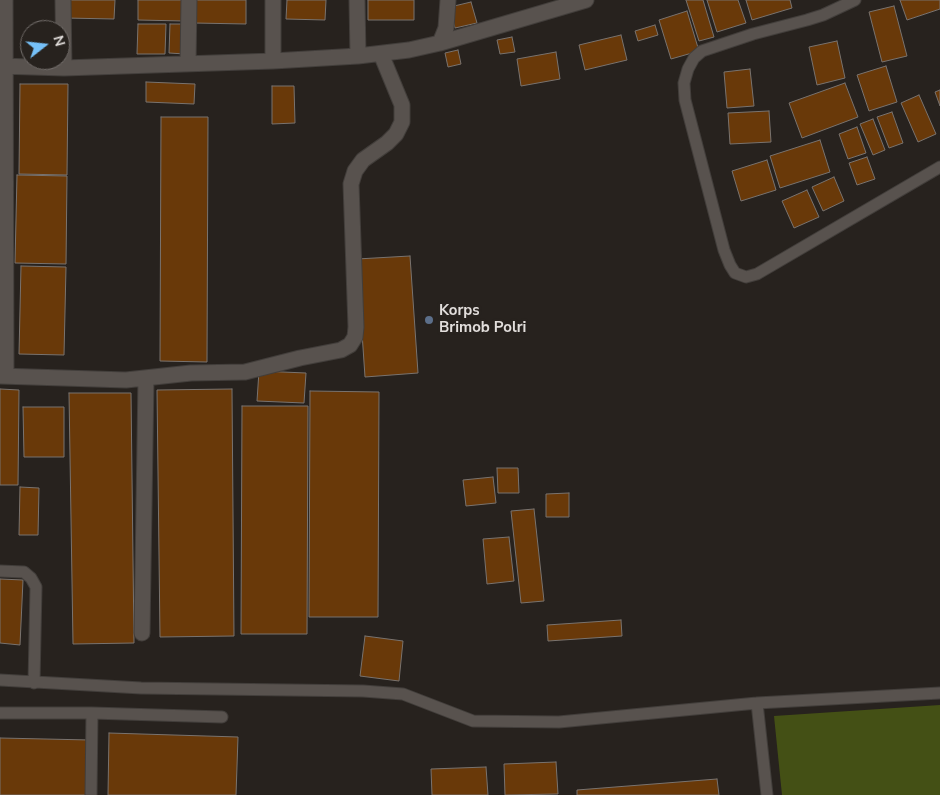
<!DOCTYPE html>
<html>
<head>
<meta charset="utf-8">
<style>
	body { margin:0 }
	#map { position:relative; width:940px; height:795px; overflow:hidden; background:#27221e; font-family:"Nunito Sans",sans-serif }
	canvas { display:block }
	.north { position:absolute; left:20px; top:20px; width:50px; height:50px; box-sizing:border-box; background:#27221e; border:1px solid #726d6a; border-radius:50%; rotate:74deg; font-size:14px; font-weight:700; line-height:20px; text-align:center; color:#e2dedc }
	.north::after { content:''; display:block; margin:auto; width:18px; height:22px; background:#76c0f7; clip-path:polygon(50% 0,100% 100%,50% 72%,0 100%) }
</style>
</head>
<body>
<div id="map">
<canvas width="940" height="795"></canvas>
<div class="north">N</div>
</div>
<script>
const g = document.querySelector('canvas').getContext('2d');
g.lineJoin = 'round';
function fill(path, color) {
  g.fillStyle = color;
  g.fill(path, 'evenodd');
}
function poly(rows) {
  const path = new Path2D();
  for (const r of rows) {
    path.moveTo(r[0], r[1]);
    for (let i = 2; i < r.length; i += 2) path.lineTo(r[i], r[i + 1]);
  }
  return path;
}
function trace(path, color, width, dash) {
  g.strokeStyle = color;
  g.lineWidth = width;
  g.lineCap = dash ? 'butt' : 'round';
  g.setLineDash(dash || []);
  g.stroke(path);
}
function drawText(font, color, halo, rows, align = 'center') {
  g.font = font + ' "Nunito Sans",sans-serif';
  g.lineWidth = 5;
  g.setLineDash([]);
  g.textBaseline = 'middle';
  g.strokeStyle = halo;
  g.fillStyle = color;
  for (const [text, x, y, turn = 0] of rows) {
    g.save();
    g.translate(x, y);
    g.rotate((+turn || 0) * Math.PI / 180);
    g.textAlign = isNaN(turn) ? turn : align;
    if (halo) g.strokeText(text, 0, 0);
    g.fillText(text, 0, 0);
    g.restore();
  }
}
const green = poly([
	[940,705,940,795,782,795,774,716]
]);
const building = poly([
	[66,0,115,0,114,19,65,18,66,0],
	[138,0,184,0,184,21,138,20,138,0],
	[195,0,246,0,246,24,194,23,195,0],
	[287,0,326,0,325,20,286,19,287,0],
	[368,0,414,0,414,20,368,20,368,0],
	[686,0,703,0,714,37,699,41,686,0],
	[707,0,738,0,746,23,717,32,707,0],
	[746,0,790,0,792,8,752,20,746,0],
	[900,0,940,0,940,9,907,20,900,0],
	[471,2,477,23,455,28,450,7,471,2],
	[894,6,907,56,882,62,869,12,894,6],
	[687,11,699,51,671,59,659,20,687,11],
	[138,24,166,24,165,54,137,54,138,24],
	[170,24,186,24,185,54,169,53,170,24],
	[655,25,658,35,638,41,635,31,655,25],
	[621,35,627,60,585,70,579,45,621,35],
	[512,37,515,52,500,54,497,40,512,37],
	[837,41,845,78,817,85,809,47,837,41],
	[458,50,461,64,448,67,445,53,458,50],
	[556,52,560,79,521,86,517,59,556,52],
	[886,66,897,102,869,111,857,75,886,66],
	[750,69,754,106,727,108,724,72,750,69],
	[146,82,195,84,194,104,146,102,146,82],
	[845,83,858,117,802,138,789,103,845,83],
	[20,84,68,84,67,175,19,174,20,84],
	[272,86,294,86,295,123,272,124,272,86],
	[940,90,940,106,935,92,940,90],
	[919,95,936,134,918,142,901,103,919,95],
	[769,111,771,142,730,144,728,113,769,111],
	[892,112,903,143,889,148,877,117,892,112],
	[161,117,208,117,207,362,160,361,161,117],
	[873,119,885,150,873,155,860,124,873,119],
	[857,127,866,153,848,159,839,134,857,127],
	[820,140,830,172,780,188,770,156,820,140],
	[867,157,875,179,857,185,849,163,867,157],
	[767,160,776,190,741,201,732,171,767,160],
	[17,175,67,176,66,264,15,263,17,175],
	[834,177,844,201,823,211,812,187,834,177],
	[807,190,819,217,794,228,782,201,807,190],
	[410,256,418,373,365,377,357,259,410,256],
	[21,266,66,267,64,355,19,354,21,266],
	[259,371,306,373,304,403,257,401,259,371],
	[0,389,19,390,18,485,0,485,0,389],
	[232,389,234,636,160,637,157,390,232,389],
	[310,391,379,392,378,617,309,617,310,391],
	[69,393,131,393,134,643,73,644,69,393],
	[242,406,308,406,307,634,241,634,242,406],
	[23,407,64,407,64,457,24,457,23,407],
	[497,468,518,468,519,493,498,493,497,468],
	[493,477,496,503,466,506,463,480,493,477],
	[20,487,39,488,38,535,19,535,20,487],
	[569,493,569,517,546,517,546,494,569,493],
	[534,509,544,601,521,603,511,511,534,509],
	[509,537,514,581,487,584,483,539,509,537],
	[0,579,23,580,20,645,0,643,0,579],
	[621,620,622,636,548,641,547,625,621,620],
	[365,636,403,641,399,681,360,676,365,636],
	[109,733,238,737,236,795,108,795,109,733],
	[0,738,90,740,89,795,0,795,0,738],
	[556,762,558,794,505,795,504,764,556,762],
	[486,767,488,795,432,795,431,769,486,767],
	[717,779,719,795,577,795,577,790,717,779]
]);
const service = poly([
	[855,0,823,15,807,20,753,34,702,51,694,58,688,69,684,83,685,100,724,250,730,265,735,273,746,277,757,274,940,167],
	[0,571,24,572,31,578,36,587,34,683],
	[0,680,141,688,363,691,403,694,473,721,559,722,757,703,940,693],
	[757,703,767,795],
	[0,713,92,713,222,717],
	[91,795,92,713]
]);
const minor = poly([
	[5,0,6,376],
	[63,0,64,68],
	[273,0,273,61],
	[357,0,358,56],
	[440,43,586,0],
	[188,64,189,0],
	[0,66,64,68,273,61,358,56,409,50,440,43,446,28,448,0],
	[0,376,126,380,191,373,245,372,300,358,341,350,350,345,355,337,356,327,351,184,355,171,363,160,387,143,396,134,402,122,402,105,381,54],
	[142,633,146,378]
]);
const markers = [
	[429,320,5,"#5c6f8a"]
];
const poiNames = [
	["Korps",439,311],
	["Brimob Polri",439,328]
];
fill(green, '#445015');
fill(building, '#693909');
trace(building, '#79736f', 1);
trace(service, '#423e3b', 13);
trace(minor, '#423e3b', 17);
trace(service, '#58524e', 11);
trace(minor, '#58524e', 15);
for (const [x, y, r, color] of markers) {
  const dot = new Path2D();
  dot.arc(x, y, r, 0, 2 * Math.PI);
  g.fillStyle = color;
  g.fill(dot);
  trace(dot, '#27221e', 2);
}
drawText('bold 15px', '#e2dedc', '#27221e', poiNames, 'left');
</script>
</body>
</html>
